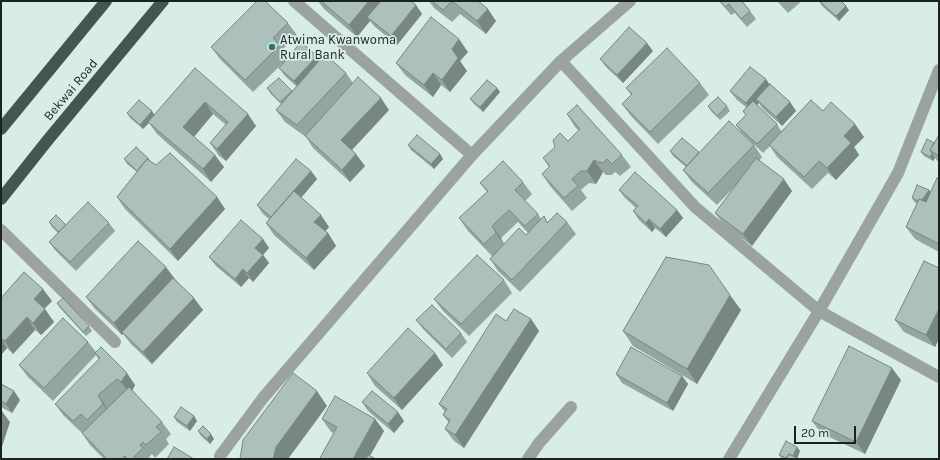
<!DOCTYPE html>
<html>
<head>
<meta charset="utf-8">
<style>
	body { margin:0 }
	#map { position:relative; width:940px; height:460px; overflow:hidden; background:#d8ede8; font-family:Karla,sans-serif }
	canvas { display:block }
	.frame { position:absolute; inset:0; border:2px solid #1b2321; pointer-events:none }
	.scale { position:absolute; left:794px; top:426px; width:62px; height:18px; box-sizing:border-box; border:2px solid #1b2321; border-top:0; padding-left:5px; font-size:12px; line-height:14px; white-space:nowrap; color:#1b2321; -webkit-text-stroke:3px #d8ede8; paint-order:stroke }
</style>
</head>
<body>
<div id="map">
<canvas width="940" height="460"></canvas>
<div class="frame"></div>
<div class="scale">20 m</div>
</div>
<script>
const g = document.querySelector('canvas').getContext('2d');
g.lineJoin = 'round';
function poly(rows) {
  const path = new Path2D();
  for (const r of rows) {
    path.moveTo(r[0], r[1]);
    for (let i = 2; i < r.length; i += 2) path.lineTo(r[i], r[i + 1]);
  }
  return path;
}
function trace(path, color, width, dash) {
  g.strokeStyle = color;
  g.lineWidth = width;
  g.lineCap = dash ? 'butt' : 'round';
  g.setLineDash(dash || []);
  g.stroke(path);
}
function fill(path, color) {
  g.fillStyle = color;
  g.fill(path, 'evenodd');
}
function drawText(font, color, halo, rows, align = 'center') {
  g.font = font + ' Karla,sans-serif';
  g.lineWidth = 3.5;
  g.setLineDash([]);
  g.textBaseline = 'middle';
  g.strokeStyle = halo;
  g.fillStyle = color;
  for (const [text, x, y, turn = 0] of rows) {
    g.save();
    g.translate(x, y);
    g.rotate((+turn || 0) * Math.PI / 180);
    g.textAlign = isNaN(turn) ? turn : align;
    if (halo) g.strokeText(text, 0, 0);
    g.fillText(text, 0, 0);
    g.restore();
  }
}
const minor = poly([
	[294,1,472,155],
	[561,61,695,207,819,311,939,377],
	[1,230,115,342],
	[220,459,220,456,263,398,472,155,561,61,630,1],
	[528,459,539,443,571,407],
	[729,459,819,311,898,173,939,70]
]);
const highway = poly([
	[1,129,106,1],
	[1,199,47,141,163,1]
]);
const wall = poly([
	[318,1,411,1,416,5,422,14,397,45,374,26,370,21,357,37,324,9],
	[429,1,478,1,496,21,486,34,460,14,452,22,434,8],
	[719,1,742,1,750,11,756,19,747,27,735,13,731,15],
	[777,1,802,1,788,13],
	[819,1,849,10,839,21,822,6],
	[288,23,297,35,282,50,288,57,320,60,346,73,353,83,389,110,352,150,365,166,350,182,313,148,306,137,285,122,276,110,281,104,270,93,267,88,292,92,296,86,285,76,279,68,283,63,253,92,220,59,211,47],
	[653,51,623,83,606,67,600,59],
	[468,52,460,61,467,71,450,92,441,85,433,97,405,75,396,63],
	[195,68,256,126,226,161,219,156,210,143,226,125,213,114,194,137,224,167,211,182,157,134,149,123,143,129,130,118,127,113,154,115],
	[700,83,709,95,658,144,631,116,622,104,631,95,626,88],
	[770,85,790,102,796,111,782,126,762,108,759,103,757,105,777,124,781,131,823,111,864,137,854,147,859,155,836,180,828,173,812,189,777,157,770,146,763,153,742,133,736,125,746,115,743,111,746,107,737,100,730,91],
	[497,88,500,92,483,112,474,104,470,99],
	[708,106,727,106,730,111,720,120,711,111],
	[567,114,622,155,631,167,620,176,615,172,612,175,606,175,603,172,596,184,589,183,581,190,587,198,572,211,550,186,542,174,549,167,543,158,568,141,579,131,575,127],
	[939,135,939,163,935,158,933,161,924,156,921,152,934,143],
	[408,145,440,154,443,159,434,169,411,150],
	[754,145,762,157,759,161,792,191,752,246,724,225,715,213,738,183,717,205,692,182,683,170,686,167,673,156,670,151,699,153],
	[124,159,149,159,151,162,156,165,217,197,225,209,178,261,125,209,117,197,137,172,127,164],
	[311,171,317,179,301,198,329,227,325,231,328,233,336,246,314,270,274,235,266,223,269,219,263,214,257,205],
	[939,179,939,252,915,239,906,227,917,203,915,203,912,198,929,190,931,192],
	[523,182,532,194,525,201,538,214,541,219,544,216,548,223,567,222,576,234,520,292,498,271,490,259,492,256,468,231,459,218,487,192,480,183],
	[518,222,528,233,526,235,504,244,501,238],
	[619,190,677,210,683,218,666,237,655,228,652,232,639,220,633,211,636,208,625,198],
	[49,222,66,225,109,223,115,231,76,271,55,250,49,242,58,233,52,227],
	[263,239,269,248,263,255,269,263,253,282,249,278,241,287,216,266,209,257],
	[939,268,939,339,935,347,904,332,895,320],
	[175,279,203,310,152,364,131,344,123,334,122,335,95,309,86,297],
	[504,280,512,293,469,336,443,311,434,299],
	[1,298,52,301,44,309,54,322,41,335,35,330,13,354,7,348,1,355],
	[57,303,89,326,92,331,86,336,60,308],
	[741,310,697,384,633,346,623,331],
	[531,319,539,331,464,448,454,441,445,429,449,423,443,415,445,412,439,404,506,321],
	[416,320,461,333,467,342,452,358,423,329],
	[88,342,96,352,135,385,132,391,162,422,171,434,166,439,169,444,155,458,152,454,149,457,151,459,104,459,90,445,82,433,64,416,55,404,99,360,96,355,53,401,28,377,19,365],
	[435,353,443,365,402,410,375,386,367,373],
	[616,374,682,376,688,384,673,411,622,383],
	[901,380,865,454,821,433,812,421],
	[1,384,14,391,20,400,12,413,1,407],
	[362,402,404,421,394,433,368,411],
	[194,416,197,421,190,431,177,422,174,417],
	[322,419,375,419,384,431,370,456,376,459,321,459,320,458,334,433,331,432],
	[198,431,214,439,210,444,201,436],
	[797,447,800,451,797,458,799,459,782,459,779,455]
]);
const shadedWall = poly([
	[369,1,387,1,367,17,370,21,357,37,349,25],
	[416,5,422,14,397,45,391,36],
	[846,6,849,10,839,21,836,16],
	[488,9,496,21,486,34,477,21],
	[459,39,468,52,460,61,467,71,450,92,442,80,452,49],
	[647,43,653,51,623,83,617,75],
	[317,56,323,65,301,90,294,81],
	[433,73,441,85,433,97,424,85],
	[766,79,772,88,756,99,759,103,752,112,746,103],
	[497,88,500,92,483,112,480,107],
	[381,98,389,110,350,152,341,140],
	[205,102,213,114,192,139,183,127],
	[790,102,796,111,782,126,776,117],
	[152,111,155,116,143,129,140,125],
	[248,114,256,126,226,161,217,149],
	[855,124,864,137,854,147,859,155,836,180,827,168,844,136],
	[932,153,935,158,933,161,930,157],
	[356,154,365,166,350,182,342,170],
	[440,154,443,159,434,169,431,164],
	[215,155,224,167,211,182,203,169],
	[594,160,603,172,596,184,587,171],
	[311,171,317,179,277,226,271,217],
	[784,179,792,191,752,246,743,234],
	[929,190,933,195,924,206,921,202],
	[217,197,225,209,178,261,170,249],
	[677,210,683,218,666,237,660,229],
	[321,215,329,227,323,234,314,222],
	[649,219,655,228,652,232,646,223],
	[492,226,501,238,504,245,496,233],
	[328,233,336,246,314,270,306,258],
	[263,239,269,248,263,255,269,263,253,282,247,273,255,248],
	[166,267,175,279,122,332,123,334,122,335,114,323],
	[243,269,249,278,241,287,235,279],
	[43,289,52,301,42,311,34,299],
	[730,295,741,310,697,384,687,369],
	[194,298,203,310,152,364,143,352],
	[45,309,54,322,41,335,33,323],
	[939,309,939,339,935,347,926,335],
	[27,317,35,330,13,354,5,341],
	[531,319,539,331,464,448,455,435],
	[1,339,7,348,1,355],
	[435,353,443,365,402,410,394,398],
	[892,368,901,380,865,454,856,442],
	[127,373,135,385,130,394,121,382],
	[682,376,688,384,673,411,667,403],
	[14,391,20,400,12,413,6,404],
	[317,391,327,406,288,459,273,459,276,447],
	[98,395,107,408,111,416,103,404],
	[1,410,10,422,1,450],
	[398,412,404,421,394,433,388,424],
	[194,416,197,421,190,431,187,426],
	[375,419,384,431,368,459,353,459],
	[211,434,214,439,210,444,207,439],
	[797,447,800,451,797,459,791,459]
]);
const building = poly([
	[257,1,265,1,288,23,273,38,280,45,245,80,211,47,257,1],
	[321,1,369,1,349,25,321,1],
	[381,1,411,1,416,5,391,36,367,17,381,1],
	[432,1,478,1,488,9,477,21,452,1,443,10,432,1],
	[720,1,742,1,750,11,741,19,729,4,725,7,720,1],
	[819,1,841,1,846,6,836,16,819,1],
	[431,17,459,39,452,49,458,58,442,80,433,73,424,85,396,63,431,17],
	[629,27,647,43,617,75,600,59,629,27],
	[301,42,317,56,294,81,279,68,301,42],
	[667,48,700,83,650,132,622,104,632,94,626,88,667,48],
	[325,54,346,73,297,125,276,110,325,54],
	[750,67,766,79,746,103,730,91,750,67],
	[195,68,248,114,217,149,210,143,228,122,205,102,183,127,215,155,203,169,148,122,195,68],
	[358,77,381,98,341,140,356,154,342,170,305,136,358,77],
	[279,78,292,91,280,102,267,88,279,78],
	[487,80,497,88,480,107,470,99,487,80],
	[770,84,790,102,776,117,756,99,770,84],
	[718,97,727,106,717,116,708,106,718,97],
	[139,100,152,111,140,125,127,113,139,100],
	[811,100,823,111,831,102,855,124,844,136,851,143,827,168,819,161,804,177,769,145,811,100],
	[753,101,777,124,757,144,736,125,746,115,743,111,753,101],
	[577,105,622,155,612,164,607,159,603,163,598,162,594,160,587,171,581,171,572,179,578,186,564,198,542,174,550,166,543,158,555,147,553,140,560,133,568,141,580,129,567,114,577,105],
	[729,121,754,145,708,193,683,170,729,121],
	[417,135,440,154,431,164,408,145,417,135],
	[939,135,939,156,930,150,939,135],
	[682,138,699,152,687,166,670,151,682,138],
	[927,139,934,143,930,150,932,153,930,157,921,152,927,139],
	[136,147,149,159,148,160,147,159,137,171,124,159,136,147],
	[170,153,217,197,170,249,117,197,147,159,156,165,170,153],
	[756,158,784,179,743,234,715,213,756,158],
	[296,159,311,171,271,217,257,205,296,159],
	[503,161,523,182,515,190,538,214,525,226,509,210,492,226,496,233,484,244,459,218,488,191,480,183,503,161],
	[635,172,677,210,660,229,649,219,646,223,633,211,638,206,619,190,635,172],
	[937,178,939,179,939,244,906,227,919,199,926,202,937,178],
	[917,185,929,190,922,200,919,199,918,201,912,198,917,185],
	[294,191,321,215,314,222,328,233,306,258,266,223,294,191],
	[88,202,109,223,70,262,49,242,88,202],
	[557,213,567,222,512,280,490,259,519,228,526,235,544,216,547,223,557,213],
	[56,215,66,225,59,232,49,222,56,215],
	[241,220,263,239,255,248,263,255,247,273,243,269,235,279,209,257,241,220],
	[138,241,166,267,114,323,86,297,138,241],
	[477,255,504,280,461,324,434,299,477,255],
	[666,257,709,265,730,295,687,369,623,331,666,257],
	[924,261,939,268,939,309,926,335,895,320,924,261],
	[24,272,43,289,34,299,45,309,33,323,27,317,5,341,1,338,1,298,24,272],
	[173,278,194,298,143,352,122,332,173,278],
	[63,298,89,326,83,332,57,303,63,298],
	[432,305,461,333,446,349,416,320,432,305],
	[514,309,531,319,455,435,445,429,450,420,443,415,447,409,439,404,496,314,506,321,514,309],
	[63,318,88,342,44,388,19,365,63,318],
	[408,328,435,353,394,398,367,373,408,328],
	[849,346,892,368,856,442,812,421,849,346],
	[101,347,127,373,121,382,117,379,98,395,103,404,87,420,81,414,73,421,55,404,100,358,95,353,101,347],
	[631,347,682,376,667,403,616,374,631,347],
	[293,373,317,391,276,447,273,459,240,459,243,440,293,373],
	[1,384,14,391,6,404,1,401,1,384],
	[129,387,162,422,156,427,161,432,146,445,143,442,140,445,143,448,132,459,128,459,125,456,121,459,107,459,82,433,129,387],
	[372,391,398,412,388,424,362,402,372,391],
	[335,396,375,419,353,459,322,459,320,458,337,427,322,419,335,396],
	[181,407,194,416,187,426,174,417,181,407],
	[203,426,211,434,207,439,198,431,203,426],
	[786,441,797,447,793,456,789,454,786,458,779,455,786,441],
	[174,447,194,459,167,459,174,447],
	[789,454,799,459,786,459,789,454],
	[368,455,376,459,366,459,368,455]
]);
const markers = [
	[272,47,4,"#32766b"]
];
const poiNames = [
	["Atwima Kwanwoma",280,40],
	["Rural Bank",280,55]
];
const streetNames = [
	["Bekwai Road",71,90,-50]
];
trace(minor, '#9aa3a1', 12);
trace(highway, '#445652', 12);
fill(wall, '#94a6a2');
fill(shadedWall, '#788784');
fill(building, '#acc1bc');
trace(building, '#788784', 1);
for (const [x, y, r, color] of markers) {
  const dot = new Path2D();
  dot.arc(x, y, r, 0, 2 * Math.PI);
  g.fillStyle = color;
  g.fill(dot);
  trace(dot, '#d8ede8', 1.5);
}
drawText('13px', '#1b2321', '#d8ede8', poiNames, 'left');
drawText('13px', '#1b2321', '#d8ede8', streetNames);
</script>
</body>
</html>
